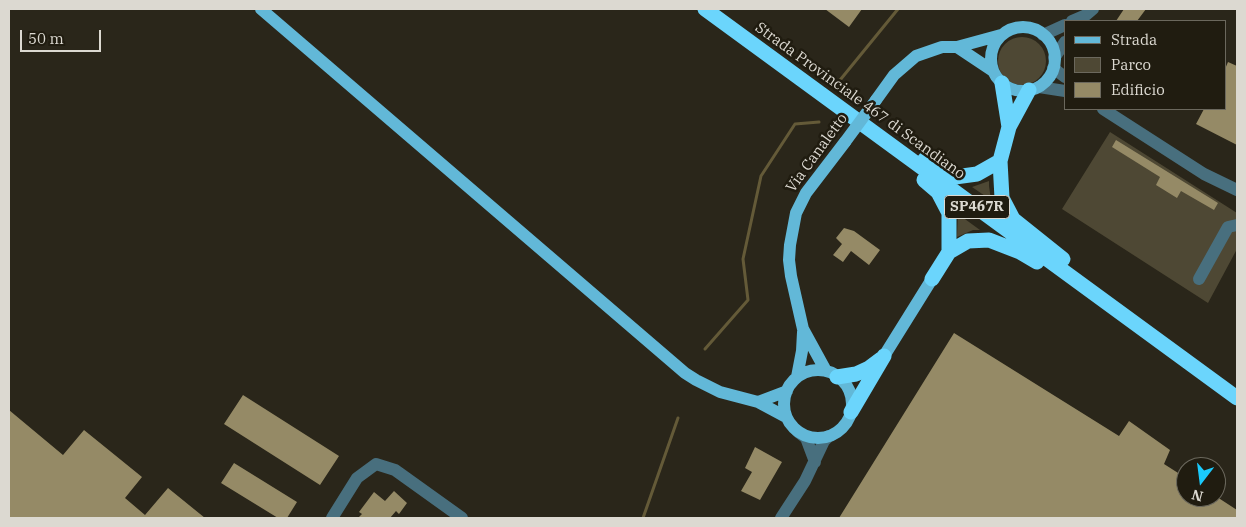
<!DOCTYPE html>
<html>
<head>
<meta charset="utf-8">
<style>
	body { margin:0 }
	#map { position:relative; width:1246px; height:527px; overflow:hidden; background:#2a261a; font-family:"IBM Plex Serif",serif }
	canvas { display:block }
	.frame { position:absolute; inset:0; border:10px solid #dcd9d1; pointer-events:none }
	.legend { position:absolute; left:1064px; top:20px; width:162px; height:90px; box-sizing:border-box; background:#201c10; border:1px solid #6b685d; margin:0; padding:6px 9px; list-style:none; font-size:15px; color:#dcd9d1 }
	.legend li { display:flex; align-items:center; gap:10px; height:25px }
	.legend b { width:25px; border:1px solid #6b685d }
	.north { position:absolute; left:1176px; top:457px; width:50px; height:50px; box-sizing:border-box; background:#201c10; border:1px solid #6b685d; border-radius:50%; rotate:195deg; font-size:14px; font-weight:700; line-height:20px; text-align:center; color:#dcd9d1 }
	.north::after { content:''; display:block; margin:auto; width:18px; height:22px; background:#1acafc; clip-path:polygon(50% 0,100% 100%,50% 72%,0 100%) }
	.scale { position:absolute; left:20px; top:30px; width:81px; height:22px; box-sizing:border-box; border:2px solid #dcd9d1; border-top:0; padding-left:6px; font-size:15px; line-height:18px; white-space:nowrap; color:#dcd9d1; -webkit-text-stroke:4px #201c10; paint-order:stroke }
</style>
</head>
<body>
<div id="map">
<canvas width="1246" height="527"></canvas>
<div class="frame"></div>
<ul class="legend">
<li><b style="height:6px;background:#62b8d8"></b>Strada</li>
<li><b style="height:14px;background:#4e4834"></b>Parco</li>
<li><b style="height:14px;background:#958a66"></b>Edificio</li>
</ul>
<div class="north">N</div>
<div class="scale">50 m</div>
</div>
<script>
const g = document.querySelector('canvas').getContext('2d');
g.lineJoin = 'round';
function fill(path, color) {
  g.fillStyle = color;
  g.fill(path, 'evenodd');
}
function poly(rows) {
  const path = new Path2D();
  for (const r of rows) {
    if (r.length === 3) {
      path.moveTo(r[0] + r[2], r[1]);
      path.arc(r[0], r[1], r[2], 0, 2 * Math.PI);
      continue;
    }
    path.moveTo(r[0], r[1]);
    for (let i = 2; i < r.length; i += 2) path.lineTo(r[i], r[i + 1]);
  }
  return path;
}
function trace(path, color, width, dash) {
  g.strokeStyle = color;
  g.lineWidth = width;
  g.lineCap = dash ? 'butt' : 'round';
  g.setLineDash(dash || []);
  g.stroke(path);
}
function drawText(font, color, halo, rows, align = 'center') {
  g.font = font + ' "IBM Plex Serif",serif';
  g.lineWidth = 5;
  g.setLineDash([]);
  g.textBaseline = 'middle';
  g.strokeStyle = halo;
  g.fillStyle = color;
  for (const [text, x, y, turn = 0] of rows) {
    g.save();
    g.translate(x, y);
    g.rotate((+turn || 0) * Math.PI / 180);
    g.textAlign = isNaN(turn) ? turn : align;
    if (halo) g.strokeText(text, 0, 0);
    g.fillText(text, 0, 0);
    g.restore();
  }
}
const green = poly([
	[1022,61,24],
	[1110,132,1237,213,1237,249,1208,303,1062,209],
	[989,181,989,186,991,200,972,187],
	[958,214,980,230,973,230,957,237]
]);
const stream = poly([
	[836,85,898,9],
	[705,349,748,300,743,259,761,176,795,124,819,122],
	[643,518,678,418]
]);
const building = poly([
	[825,9,862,9,849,27],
	[1124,9,1146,9,1137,21,1116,21],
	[1228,62,1237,66,1237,145,1196,124,1204,109,1225,109,1225,69],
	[1116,140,1218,203,1214,210,1181,191,1177,198,1156,185,1160,177,1112,147],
	[844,228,854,231,880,250,869,265,851,251,843,262,833,255,842,244,836,238],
	[954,333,1119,436,1129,421,1170,450,1164,464,1186,478,1186,497,1217,497,1237,510,1237,518,839,518],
	[243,395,339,456,320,485,224,424],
	[9,410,63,455,84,430,142,477,125,498,145,515,168,488,205,518,9,518],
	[755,447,782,462,760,500,741,491,752,472,745,468],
	[234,463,297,502,287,518,278,518,221,483],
	[394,491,407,503,399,514,396,511,390,518,358,518,362,514,359,512,374,492,385,501]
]);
const minor = poly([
	[1072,21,1086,15,1093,9],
	[1043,35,1065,25],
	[1054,58,1065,42],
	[1053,68,1065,77],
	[1039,87,1065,91],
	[1103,109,1204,174,1237,190],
	[1199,279,1228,227,1237,225],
	[797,431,806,438,815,462],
	[332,518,357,478,376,464,395,470,462,518],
	[781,518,805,481,824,441,829,436]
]);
const major = poly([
	[261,9,685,373,696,380,720,392,758,402,786,417],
	[1023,59,32],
	[957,47,993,71],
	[876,100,894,75,916,56,942,47,957,47,1001,35],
	[884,356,932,279],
	[818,404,34],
	[826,371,803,329,791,276,789,260,790,245,796,213,806,193,845,142],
	[797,377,802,351,803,332],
	[758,402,787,391]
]);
const highway = poly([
	[705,9,1237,398],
	[1002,83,1009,127],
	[1029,90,1009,127,1000,161,1002,198,1013,219,1063,259],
	[925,159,955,177,977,174,1000,161],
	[924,180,938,192,949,213,949,252],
	[932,279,949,252,968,241,989,240,1020,252,1037,262],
	[837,377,856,374,869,368,881,359],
	[851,412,884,356]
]);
const majorBridge = poly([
	[845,142,876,100]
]);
const shields = [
	[977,207,65]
];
const shieldNames = [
	["SP467R",977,207]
];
const streetNames = [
	["Strada Provinciale 467 di Scandiano",860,101,36],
	["Via Canaletto",817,153,-54]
];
fill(green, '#4e4834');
trace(stream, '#645a38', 3);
fill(building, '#958a66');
trace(minor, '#486f7e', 12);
trace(major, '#62b8d8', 12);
trace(highway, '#6bd5fc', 15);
trace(majorBridge, '#62b8d8', 12);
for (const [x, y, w] of shields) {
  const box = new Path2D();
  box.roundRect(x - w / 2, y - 11.5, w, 23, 4);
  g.fillStyle = '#201c10';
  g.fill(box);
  trace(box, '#dcd9d1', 1);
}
drawText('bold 14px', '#dcd9d1', null, shieldNames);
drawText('15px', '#dcd9d1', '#201c10', streetNames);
</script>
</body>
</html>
